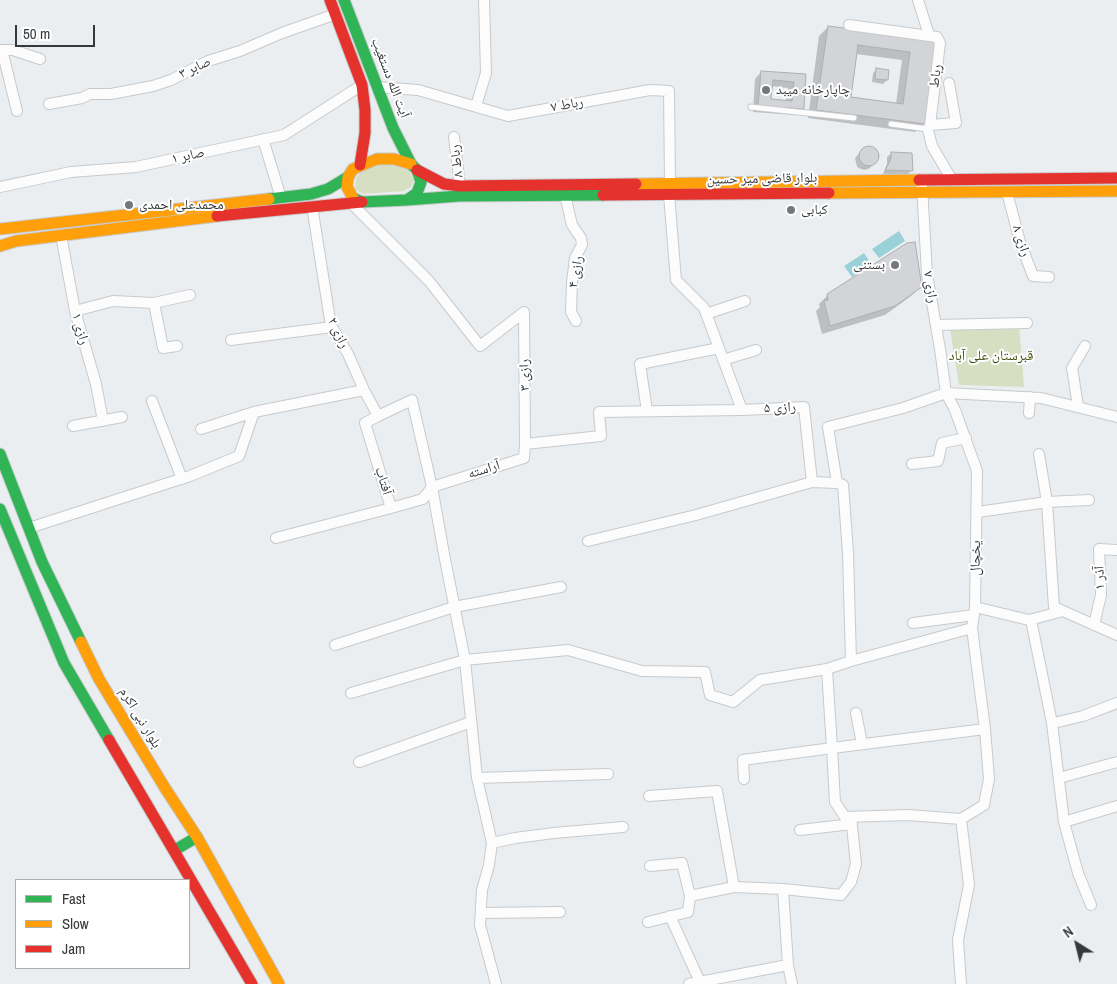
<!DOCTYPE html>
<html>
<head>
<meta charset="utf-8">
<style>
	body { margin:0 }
	#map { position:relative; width:1117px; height:984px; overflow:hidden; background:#ebeef1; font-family:"Archivo Narrow",sans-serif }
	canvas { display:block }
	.legend { position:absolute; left:15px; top:879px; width:175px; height:90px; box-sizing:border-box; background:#fff; border:1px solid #afafb0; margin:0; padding:6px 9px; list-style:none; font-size:15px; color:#36383a }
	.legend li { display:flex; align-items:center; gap:10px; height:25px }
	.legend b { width:25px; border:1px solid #afafb0 }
	.north { position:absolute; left:1052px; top:919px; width:50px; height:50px; -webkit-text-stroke:4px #fff; paint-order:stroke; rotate:324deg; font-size:14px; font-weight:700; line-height:20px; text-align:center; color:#36383a }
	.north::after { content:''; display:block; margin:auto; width:18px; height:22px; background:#36383a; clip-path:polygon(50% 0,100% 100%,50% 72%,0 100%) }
	.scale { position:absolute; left:15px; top:25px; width:80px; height:22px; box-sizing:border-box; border:2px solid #36383a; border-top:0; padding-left:6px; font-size:15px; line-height:18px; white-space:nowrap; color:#36383a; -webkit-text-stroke:4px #fff; paint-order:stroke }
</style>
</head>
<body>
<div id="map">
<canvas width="1117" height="984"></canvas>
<ul class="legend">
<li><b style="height:6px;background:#30b455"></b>Fast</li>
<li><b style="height:6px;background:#ff9f0a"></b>Slow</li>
<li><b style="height:6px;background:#e5322d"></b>Jam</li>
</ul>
<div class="north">N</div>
<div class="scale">50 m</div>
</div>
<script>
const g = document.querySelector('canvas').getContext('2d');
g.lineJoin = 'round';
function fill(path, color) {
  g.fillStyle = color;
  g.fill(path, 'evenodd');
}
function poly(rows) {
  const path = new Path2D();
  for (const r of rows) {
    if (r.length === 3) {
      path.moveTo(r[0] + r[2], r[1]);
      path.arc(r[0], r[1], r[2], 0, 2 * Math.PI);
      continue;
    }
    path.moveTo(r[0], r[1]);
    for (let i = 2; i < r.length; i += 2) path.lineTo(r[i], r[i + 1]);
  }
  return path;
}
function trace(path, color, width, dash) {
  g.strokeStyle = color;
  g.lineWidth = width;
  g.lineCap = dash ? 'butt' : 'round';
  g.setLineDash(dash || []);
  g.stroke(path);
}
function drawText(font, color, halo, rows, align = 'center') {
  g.font = font + ' "Archivo Narrow","Noto Naskh Arabic",sans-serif';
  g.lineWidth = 4;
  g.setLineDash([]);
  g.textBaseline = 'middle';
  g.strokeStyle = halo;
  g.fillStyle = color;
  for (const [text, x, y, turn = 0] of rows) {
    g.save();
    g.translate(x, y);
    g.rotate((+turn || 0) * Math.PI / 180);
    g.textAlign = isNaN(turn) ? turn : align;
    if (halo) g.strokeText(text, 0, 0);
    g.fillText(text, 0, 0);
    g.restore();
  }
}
const green = poly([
	[379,162,409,170,414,180,411,187,404,191,363,194,355,189,356,178,364,168],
	[1019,324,1024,387,959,385,950,328]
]);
const water = poly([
	[899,231,905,241,879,258,872,249],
	[864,253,871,264,852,277,844,266]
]);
const shadow = poly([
	[828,27,935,41,924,123,915,132,808,118,819,36],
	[856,54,902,60,896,104,850,98],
	[877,69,887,80,883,84,872,82,873,73],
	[761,72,805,75,802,108,796,115,753,112,755,79],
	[771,86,788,88,786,101,770,100],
	[867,147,872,148,876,150,877,159,870,168,865,170,861,169,857,167,855,158,863,149],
	[892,153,912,170,908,174,883,174,887,164,887,157],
	[920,287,911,296,885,315,822,334,816,311,820,307,819,304,828,295]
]);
const building = poly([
	[828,26,937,40,925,124,816,110,828,26],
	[858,45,910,52,903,104,851,97,858,45],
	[876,68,889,70,888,80,875,79,876,68],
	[761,71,806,74,804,109,758,106,761,71],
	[773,80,794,82,792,101,771,99,773,80],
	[869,156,10],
	[891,152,912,153,913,171,885,170,891,159,891,152],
	[915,242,922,287,895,306,830,326,824,301,828,300,827,294,907,243,915,242]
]);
const lane = poly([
	[751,107,854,118],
	[891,124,928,129]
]);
const street = poly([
	[918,0,929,35],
	[849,25,937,37,940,43,930,125],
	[0,50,13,50,40,59],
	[2,50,17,111],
	[949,83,956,123,930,125,928,130,932,146,952,180],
	[377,87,418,90,508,116,650,90,669,91,670,183],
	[49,104,82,98,90,94,111,94,153,86,171,80,208,61,240,51,282,33,336,14],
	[476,106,486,73,484,0],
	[454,137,460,186],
	[263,139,281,198],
	[0,187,71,172,136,167,284,135,362,85],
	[1007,192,1020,242,1033,276,1049,277],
	[565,195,572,225,581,238,582,245,575,258,572,282,571,312,576,321],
	[669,195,676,280,704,308,742,410,804,407,812,482,837,483,828,427,903,408,946,393,1041,398,1117,417],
	[350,202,429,281,480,346,524,312,525,444,601,436,599,412,742,410],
	[312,206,330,320,332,327,348,354,364,390,378,416,412,400,432,487,444,554,465,660,477,778,492,843,489,865,482,890,480,925,496,984],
	[61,235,75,311,96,384,103,421],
	[75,311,113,301,154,303],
	[706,314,745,301],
	[936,325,1027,323],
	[231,340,332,327],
	[177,346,163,348,154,303,190,295],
	[723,360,756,350],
	[152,401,182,479],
	[1078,406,1072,368,1085,346],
	[647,411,640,364,719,348],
	[1029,413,1030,397],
	[378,416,365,423,391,508,423,499,432,487,524,458,525,444],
	[73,426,122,417],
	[201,429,254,412,364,390],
	[1039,454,1047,502,1054,607,1117,635],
	[912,464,938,461,942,443,966,438],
	[837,483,843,485,848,553,851,661,972,628],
	[978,512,1047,502,1089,500],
	[29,528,190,476,239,456,254,412],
	[276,538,391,508],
	[588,541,696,515,812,482],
	[975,607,1029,620,1063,611],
	[1031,620,1052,723,1064,822,1117,806],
	[913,623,974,615],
	[1094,625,1101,595,1099,549,1117,550],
	[335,645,454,607,561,587],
	[851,661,827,669,832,748,985,729,972,628,975,607,977,471,955,410,946,393,940,349,927,274,922,186],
	[351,693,465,660,568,650,642,671,705,672,710,695,733,702,760,680,827,669],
	[856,713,862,744],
	[1058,722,1083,716,1117,703],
	[359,762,471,722],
	[477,778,608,774],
	[1059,778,1117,762],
	[744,779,743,760,832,748,835,802,845,817,908,815,961,819,984,805,989,779,985,729],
	[649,796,717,791,734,887],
	[1064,822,1078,873,1091,905],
	[800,830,852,824],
	[492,843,515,838,554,833,623,827],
	[650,866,682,863,690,896],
	[783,889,788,965,792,984],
	[481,913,560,912],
	[670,916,700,982],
	[648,922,688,912,690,896,734,887,783,889,841,895,851,882,856,864,851,817],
	[689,984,788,965],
	[961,984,958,940,969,885,961,819]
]);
const fast = poly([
	[344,0,393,128,411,164,417,170,421,182,417,193,407,200,362,202,353,198],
	[269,199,311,194,328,189,348,177],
	[407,200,459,196,603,195],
	[0,454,42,562,81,642],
	[0,509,64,663,109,740],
	[175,850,197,837]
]);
const slow = poly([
	[636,184,919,180],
	[829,193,1117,191],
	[353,198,347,187,348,177,353,169,377,159,394,159,411,164],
	[0,229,269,199],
	[0,246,16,241,217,216],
	[81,642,99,679,165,788,197,837,279,984]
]);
const jam = poly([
	[330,0,362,85,365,110,365,133,360,165],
	[417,170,444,184,460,186,636,184],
	[919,180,1117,178],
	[603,195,829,193],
	[217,216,362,202],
	[109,740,252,984]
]);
const markers = [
	[766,90,5,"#75787a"],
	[129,205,5,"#75787a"],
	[791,210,5,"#75787a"],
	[895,265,5,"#75787a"]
];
const streetNames = [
	["صابر ۳",195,68,-25],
	["رباط",936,76,-83],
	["آیت الله دستغیب",390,78,69],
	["رباط ۷",567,105,-10],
	["صابر ۱",188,156,-12],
	["رباط ۸",457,161,-97],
	["بلوار قاضی میر حسین",762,179,-1],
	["رازی ۸",1021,241,72],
	["رازی ۴",576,272,-80],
	["رازی ۷",930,287,81],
	["رازی ۱",80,329,74],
	["رازی ۲",338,333,65],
	["رازی ۳",525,375,-91],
	["رازی ۵",780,408,-2],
	["آراسته",484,470,-17],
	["آفتاب",383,481,73],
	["یخچال",976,558,-89],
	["آذر ۱",1100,578,-92],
	["بلوار نبی اکرم",140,718,59]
];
const poiNames = [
	["چاپارخانه میبد",776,90],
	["محمدعلی احمدی",139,205],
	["کبابی",801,210],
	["بستنی",885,265,"right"]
];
const parkNames = [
	["قبرستان علی آباد",991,356]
];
fill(green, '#d7dfc3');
fill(water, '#9ad1d9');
fill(shadow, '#0003');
fill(building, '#d2d4d7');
trace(building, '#acafb1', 1);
trace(lane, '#c7cacc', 7);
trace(street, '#c7cacc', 12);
trace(fast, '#c7cacc', 13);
trace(slow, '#c7cacc', 13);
trace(jam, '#c7cacc', 13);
trace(lane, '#fcfcfd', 5);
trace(street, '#fcfcfd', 10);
trace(fast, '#30b455', 11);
trace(slow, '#ff9f0a', 11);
trace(jam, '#e5322d', 11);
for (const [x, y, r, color] of markers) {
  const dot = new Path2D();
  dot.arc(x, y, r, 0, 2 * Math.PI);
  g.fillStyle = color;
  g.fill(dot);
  trace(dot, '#fff', 2);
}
drawText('14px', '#36383a', '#fff', streetNames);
drawText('14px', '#36383a', '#fff', poiNames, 'left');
drawText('14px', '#434d0c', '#fff', parkNames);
</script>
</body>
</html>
